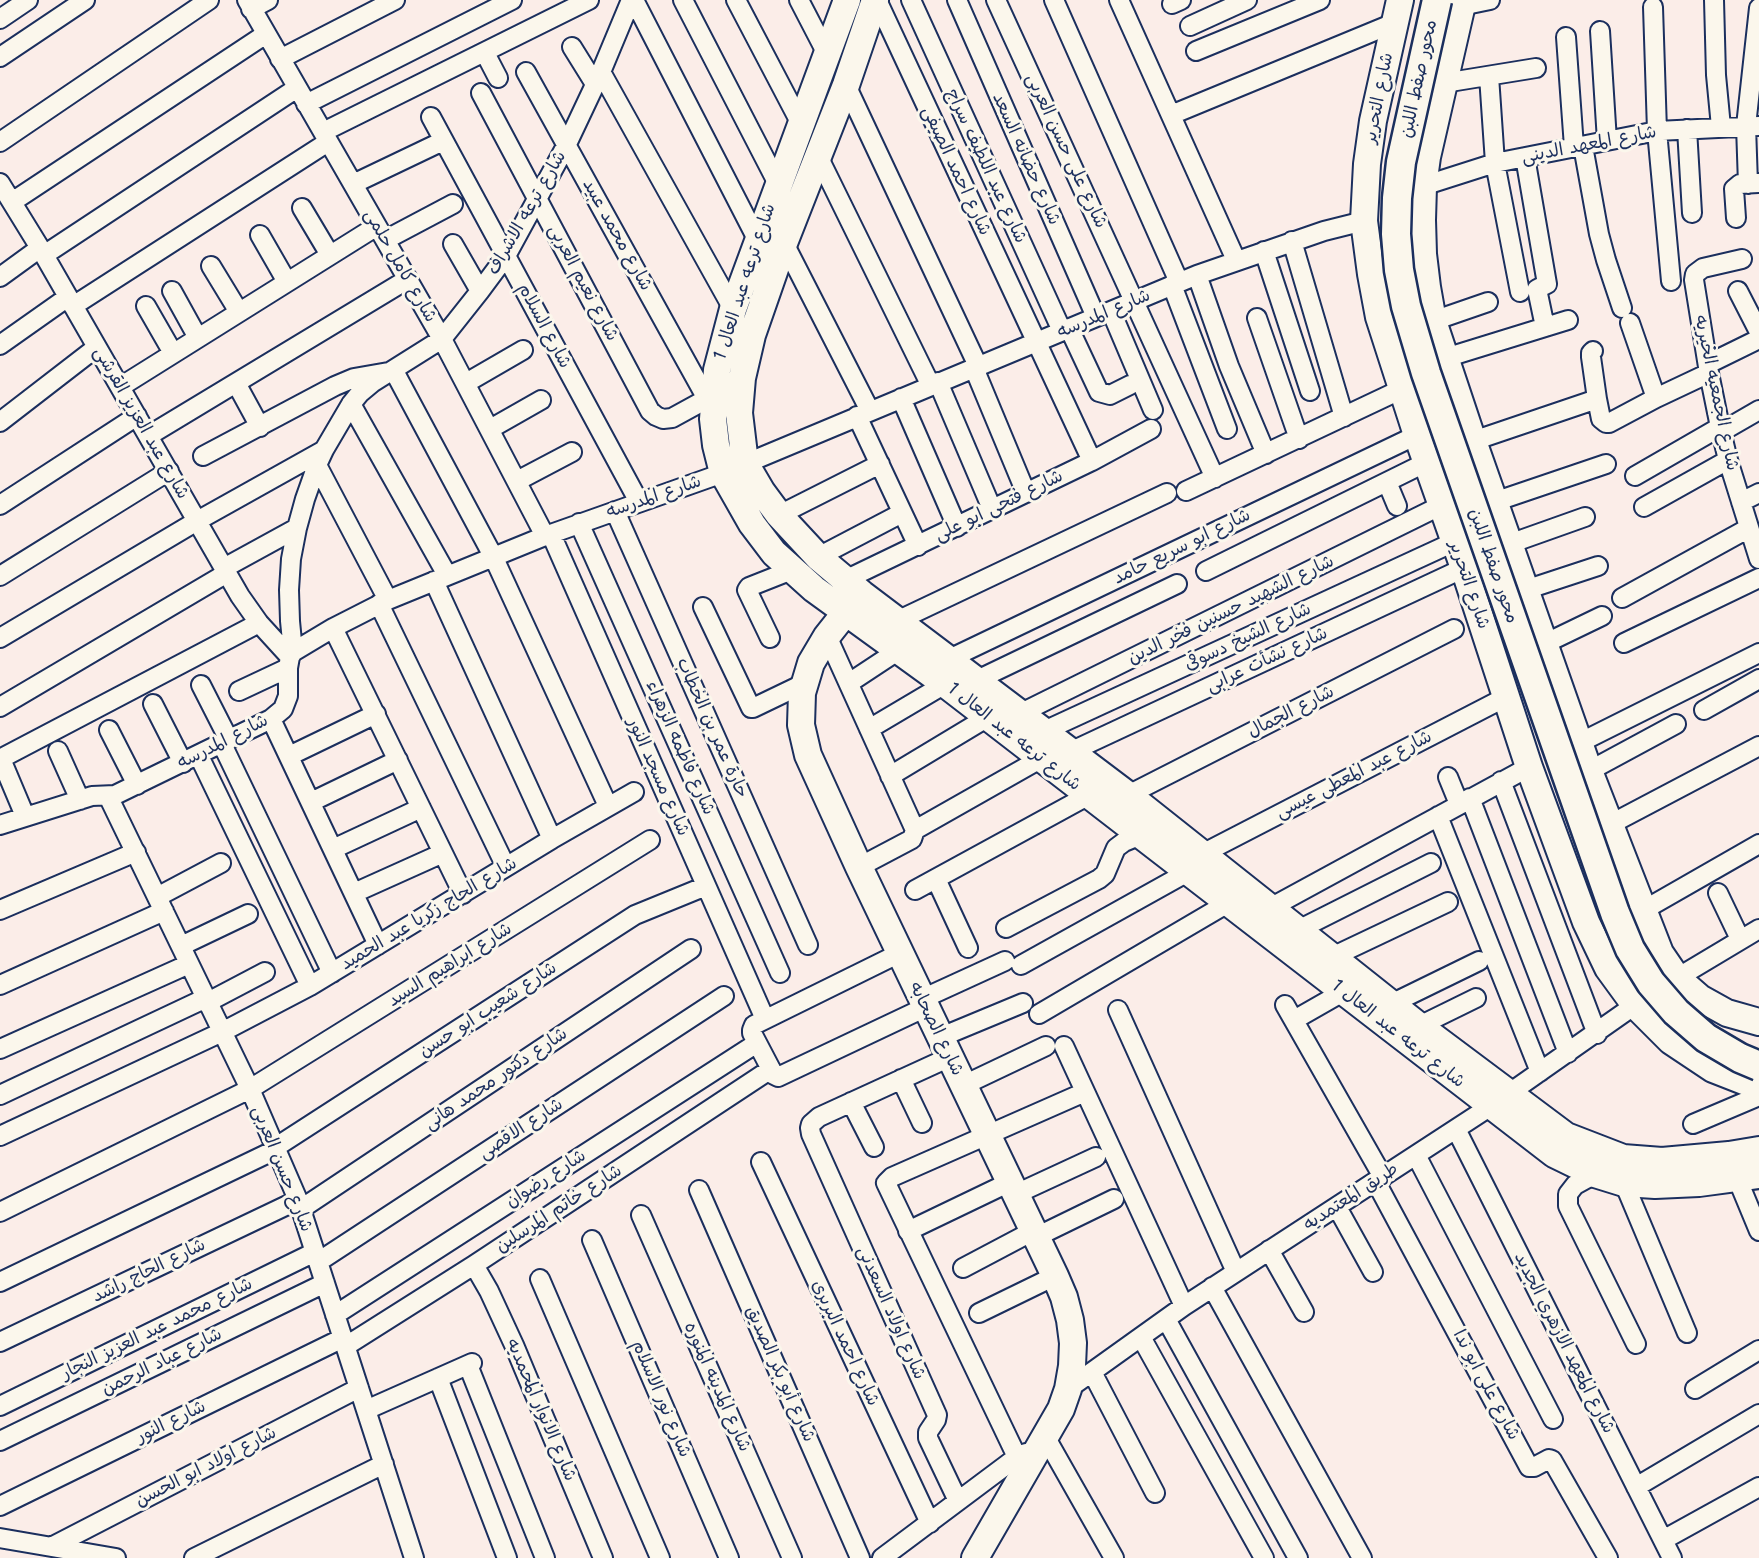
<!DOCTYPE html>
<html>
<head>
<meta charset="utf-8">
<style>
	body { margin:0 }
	canvas { display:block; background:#fbede8 }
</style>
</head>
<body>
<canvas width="1759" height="1558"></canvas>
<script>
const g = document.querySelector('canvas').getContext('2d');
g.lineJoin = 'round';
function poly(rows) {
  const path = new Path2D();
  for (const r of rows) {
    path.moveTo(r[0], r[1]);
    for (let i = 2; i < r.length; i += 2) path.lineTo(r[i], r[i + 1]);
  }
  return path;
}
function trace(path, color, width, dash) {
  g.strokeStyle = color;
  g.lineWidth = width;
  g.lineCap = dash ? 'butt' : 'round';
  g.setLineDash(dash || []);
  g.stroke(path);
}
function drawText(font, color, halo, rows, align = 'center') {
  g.font = font + ' "Shantell Sans","Playpen Sans Arabic",sans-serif';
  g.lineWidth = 6;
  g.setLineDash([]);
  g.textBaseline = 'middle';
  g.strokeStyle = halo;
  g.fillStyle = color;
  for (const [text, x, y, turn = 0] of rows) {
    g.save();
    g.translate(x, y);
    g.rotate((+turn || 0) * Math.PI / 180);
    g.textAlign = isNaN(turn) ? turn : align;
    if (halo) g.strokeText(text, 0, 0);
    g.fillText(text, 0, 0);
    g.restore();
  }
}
const street = poly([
	[247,0,442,339,545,536],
	[634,0,758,241],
	[683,0,778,184],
	[736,0,801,124],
	[799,0,827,54],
	[877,0,1092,461],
	[911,0,1062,331],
	[957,0,1096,317],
	[996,0,1215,478],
	[1054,0,1179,282],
	[1119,0,1236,260],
	[1714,0,1716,75,1721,127],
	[1172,4,1181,0],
	[1461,6,1490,0],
	[1653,7,1657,131,1671,281],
	[251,9,268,0],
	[0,19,28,0],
	[1190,26,1247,0],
	[1600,31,1607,141],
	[1566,37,1574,147],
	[572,47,595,84],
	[1196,51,1320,0],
	[485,53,498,78],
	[0,57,85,0],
	[280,59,395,0],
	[526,72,707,399],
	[601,72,733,309],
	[1489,76,1495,163,1520,292],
	[1444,83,1536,68],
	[846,85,978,366],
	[481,93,650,411,656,416,663,419,672,418,714,395],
	[306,104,512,0],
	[1171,115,1394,23],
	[431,117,639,502],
	[1687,129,1692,213],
	[323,132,589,0],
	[0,142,209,0],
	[1583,146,1599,234,1606,260,1622,308],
	[818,156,931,386],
	[1525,157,1547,284,1537,289,1545,327],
	[0,183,40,248,240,596,259,623,290,657],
	[353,184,443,141],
	[1748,184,1746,126,1759,8],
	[1423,186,1495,163,1657,131,1759,126],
	[12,202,266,34],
	[302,208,330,255],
	[1736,218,1734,189,1740,184,1758,183],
	[260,235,287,282],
	[385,240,453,204],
	[1292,241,1344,417],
	[784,243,870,411],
	[453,244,480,291],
	[1264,251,1310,391],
	[44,255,297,88],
	[1742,259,1703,268,1695,274,1694,280,1709,373,1720,427,1728,460,1759,559],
	[211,266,239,312],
	[1197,275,1229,366,1266,454],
	[0,277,40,248],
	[1172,285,1227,429],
	[172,291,198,338],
	[1738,291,1759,332],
	[73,306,328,142],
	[146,306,173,353],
	[1111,311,1153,410],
	[1257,318,1299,439],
	[1433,321,1488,302],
	[1630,323,1656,398],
	[1069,328,1099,392,1110,395,1130,385],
	[0,345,68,297],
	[1593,351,1591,353,1591,357,1597,399],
	[1445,358,1568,320],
	[1708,364,1759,339],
	[974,368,1026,493],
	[938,382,992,509],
	[236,383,260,427],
	[466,383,523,350],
	[120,387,377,226],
	[901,398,957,527],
	[351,404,447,575],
	[857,416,918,546],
	[0,422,97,347],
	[490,429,541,400],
	[1721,432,1759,410],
	[148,436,408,279],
	[1473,441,1597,399,1601,419,1606,423,1609,423,1656,398,1709,373],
	[203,456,335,386,354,378,394,371,493,556,608,806],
	[317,465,388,600],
	[1635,476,1720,427],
	[517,481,572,452],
	[1387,482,1397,506],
	[1186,491,1402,389],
	[1494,502,1606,464],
	[1741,502,1759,493],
	[0,505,137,416],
	[1644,507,1728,460],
	[615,511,808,945],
	[779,515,880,464],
	[579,523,780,973],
	[551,534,765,1019],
	[1509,544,1585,517],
	[818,557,902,513],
	[224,568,297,528],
	[1206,571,1427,462],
	[0,576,169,471],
	[845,580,1092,461,1151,429],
	[434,581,552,839],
	[1525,590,1598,566],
	[1622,598,1749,528],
	[379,604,506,867],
	[703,607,751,708,753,708,805,683],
	[897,621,1167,493],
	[333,628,463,894],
	[827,636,915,830],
	[0,638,197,521,324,450],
	[770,638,747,590,749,587,792,570],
	[1624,643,1759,578],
	[1544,644,1602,616],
	[293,652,290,621,289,590,291,559,297,528,305,499,317,465,324,450,351,404,360,393,372,383,442,339,480,291,506,256,567,144,601,72,631,0],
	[947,660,1417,435],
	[975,681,1177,584],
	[849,683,899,650],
	[201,685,229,740],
	[239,691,288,668],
	[153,704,183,763],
	[0,707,227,573],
	[1704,710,1759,679],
	[1019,714,1442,505],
	[271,719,378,945],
	[869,729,945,684],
	[109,730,137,785],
	[1042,732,1454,542],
	[1579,743,1759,653],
	[222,744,332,973],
	[58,751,80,800],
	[1070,752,1464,568],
	[199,756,310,986],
	[289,756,376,714],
	[0,759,259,623],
	[1,759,25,816],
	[1589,771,1676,724],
	[890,776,988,717],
	[1448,777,1459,804],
	[1501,781,1597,1034],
	[1128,795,1454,629],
	[108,796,250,1089,298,1200,414,1558],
	[1470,798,1568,1053],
	[311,802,398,760],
	[1438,816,1540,1072],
	[0,825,92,796,115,795,271,719,283,709,288,696,288,668,290,657,293,652,333,628,388,600,545,536,723,473,1197,275,1324,231,1364,221],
	[1609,825,1759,746],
	[333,849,421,808],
	[1202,854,1506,697],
	[859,867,912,839,915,830,1042,758],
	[936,879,968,948],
	[915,890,1089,795],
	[354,893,443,853],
	[1718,893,1740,939],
	[157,897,221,863],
	[1270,908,1529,767],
	[0,910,136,852],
	[1642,911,1759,844],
	[1006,928,1099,879,1105,874,1116,848,1124,842,1141,835],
	[1298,930,1431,863],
	[181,946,248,914],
	[900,953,754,1025,752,1030,752,1033,774,1075,778,1077,926,1007],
	[1332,957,1448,902],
	[1021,965,1188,872],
	[1677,978,1759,929],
	[0,985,164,911],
	[922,999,1005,961],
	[208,1002,265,972],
	[1391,1004,1479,961],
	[1285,1005,1383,1177],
	[1118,1010,1236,1272],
	[1039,1014,1228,903],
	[1294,1020,1343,992],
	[1419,1026,1476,998],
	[941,1037,1023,1003],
	[1064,1046,1184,1306],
	[0,1049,189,964],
	[950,1057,819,1117,811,1124,810,1128,811,1134,937,1415,936,1420,928,1432,928,1438,958,1501],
	[901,1079,922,1123],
	[964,1085,1046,1046],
	[0,1095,206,998],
	[851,1102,874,1147],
	[1693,1124,1759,1096],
	[1456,1129,1672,1558],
	[0,1136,222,1032,310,986,552,839,634,792],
	[276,1147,635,915,706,886],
	[1416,1155,1553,1419],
	[761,1162,930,1523],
	[1595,1174,1575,1185,1568,1194,1568,1206,1636,1344],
	[1737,1178,1759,1231],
	[1376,1182,1529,1467,1534,1467,1549,1459,1552,1460,1608,1558],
	[1624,1183,1687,1333],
	[699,1190,860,1558],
	[1016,1194,1096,1157],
	[1337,1207,1373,1272],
	[301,1209,691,949],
	[0,1212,250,1089,650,840],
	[641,1215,792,1558],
	[908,1231,1010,1182],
	[1036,1237,1114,1199],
	[592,1240,729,1558],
	[1269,1250,1304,1312],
	[318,1262,724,996],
	[474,1265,489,1291,514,1345,603,1558],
	[963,1268,1033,1231],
	[540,1279,660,1558],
	[0,1282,277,1149],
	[1212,1287,1362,1558],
	[979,1313,1055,1276],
	[335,1315,757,1043],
	[1166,1319,1298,1558],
	[1141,1337,1264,1558],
	[0,1342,298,1200],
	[346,1346,474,1265,771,1069],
	[468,1365,545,1558],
	[1092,1372,1155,1493],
	[438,1378,507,1558],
	[1068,1389,1184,1306,1491,1106,1635,1005],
	[1695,1389,1759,1350],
	[0,1406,315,1252],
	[366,1410,472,1363],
	[1046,1438,1114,1558],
	[0,1441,325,1283],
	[1017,1457,886,1183,892,1177,1085,1092],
	[1636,1487,1759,1414],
	[0,1506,343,1338],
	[0,1538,116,1558],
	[1663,1540,1759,1487],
	[53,1546,359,1388],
	[194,1558,384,1464],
	[882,1558,1017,1457,1026,1453]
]);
const secondary = poly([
	[847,0,733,309,717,370,713,419,716,445,723,473,752,524,774,553,814,589,945,684,1554,1154,1595,1174,1624,1183,1655,1185,1699,1183,1759,1175],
	[875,0,846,85,784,243,752,335,742,378,739,413,745,463,762,492,779,515,818,557,862,594,1128,795,1419,1026,1566,1136,1623,1158,1662,1161,1729,1155,1759,1150],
	[1400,0,1373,121,1367,164,1364,221,1371,274,1379,317,1417,435,1464,568,1529,767,1586,922,1608,968,1635,1005,1671,1041,1713,1069,1759,1087],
	[1463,0,1427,157,1423,186,1422,220,1423,254,1427,287,1433,321,1473,441,1589,771,1660,953,1677,978,1700,998,1727,1013,1759,1022],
	[846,612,827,636,811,663,802,693,801,725,808,755,859,867,1055,1276,1064,1297,1070,1320,1073,1343,1072,1366,1068,1389,1061,1409,975,1558]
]);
const primaryBridge = poly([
	[1437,0,1401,162,1397,198,1396,234,1399,270,1406,306,1426,373,1615,913,1630,949,1651,983,1676,1012,1706,1038,1740,1058,1759,1066]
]);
const streetNames = [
	["محور صفط اللبن",1419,79,-78],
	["شارع التحرير",1379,98,-79],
	["شارع المعهد الدينى",1589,145,-11],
	["شارع على حسن العربى",1066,151,65],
	["شارع حضانه السعد",1026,159,66],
	["شارع عبد اللطيف سراج",986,166,65],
	["شارع احمد الصيفى",956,171,65],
	["شارع ترعه الاشراف",527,213,-60],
	["شارع محمد عبيد",617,235,61],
	["شارع كامل حلمى",400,266,60],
	["شارع ترعه عبد العال 1",745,282,-72],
	["شارع نعيم العربى",583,283,62],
	["شارع المدرسه",1104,314,-23],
	["شارع السلام",544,326,62],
	["شارع الجمعيه الخيريه",1716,393,78],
	["شارع عبد العزيز القرشى",141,423,60],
	["شارع المدرسه",654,497,-19],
	["شارع فتحى ابو على",999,506,-26],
	["شارع ابو سريع حامد",1182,547,-26],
	["محور صفط اللبن",1493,566,71],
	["شارع التحرير",1469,585,71],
	["شارع الشهيد حسنين فخر الدين",1231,610,-26],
	["شارع الشيخ دسوقى",1248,637,-25],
	["شارع نشأت عرابى",1267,660,-25],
	["شارع الجمال",1291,712,-27],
	["حارة عمر بن الخطاب",712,728,66],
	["شارع ترعه عبد العال 1",1014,737,38],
	["شارع المدرسه",223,742,-27],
	["شارع فاطمه الزهراء",680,748,66],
	["شارع عبد المعطى عيسى",1354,775,-27],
	["شارع مسجد النور",658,777,66],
	["شارع الحاج زكريا عبد الحميد",429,914,-31],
	["شارع ابراهيم السيد",450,965,-32],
	["شارع شعيب ابو حسن",488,1010,-33],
	["شارع الصحابه",936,1029,64],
	["شارع ترعه عبد العال 1",1398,1034,38],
	["شارع دكتور محمد هانى",496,1079,-34],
	["شارع الاقصى",521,1129,-33],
	["شارع حسن العربى",282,1169,68],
	["شارع رضوان",546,1179,-33],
	["طريق المعتمديه",1351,1197,-33],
	["شارع خاتم المرسلين",559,1209,-33],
	["شارع الحاج راشد",149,1271,-26],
	["شارع اولاد السعدنى",891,1313,66],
	["شارع محمد عبد العزيز النجار",157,1329,-26],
	["شارع احمد البربرى",845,1343,65],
	["شارع المعهد الازهري الجديد",1564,1343,63],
	["شارع عباد الرحمن",162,1362,-26],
	["شارع أبو بكر الصديق",780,1374,66],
	["شارع على ابو ندا",1486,1385,62],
	["شارع المدينه المنوره",717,1387,66],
	["شارع نور الاسلام",661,1399,67],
	["شارع الانوار المحمديه",541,1410,67],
	["شارع النور",171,1422,-26],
	["شارع اولاد ابو الحسن",206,1467,-27]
];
trace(street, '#1b2f5e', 22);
trace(secondary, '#1b2f5e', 30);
trace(street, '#fbf7ec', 18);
trace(secondary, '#fbf7ec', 26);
trace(primaryBridge, '#1b2f5e', 33, []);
trace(primaryBridge, '#fbf7ec', 28);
drawText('18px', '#1b2f5e', '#fbf7ec', streetNames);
</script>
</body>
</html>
